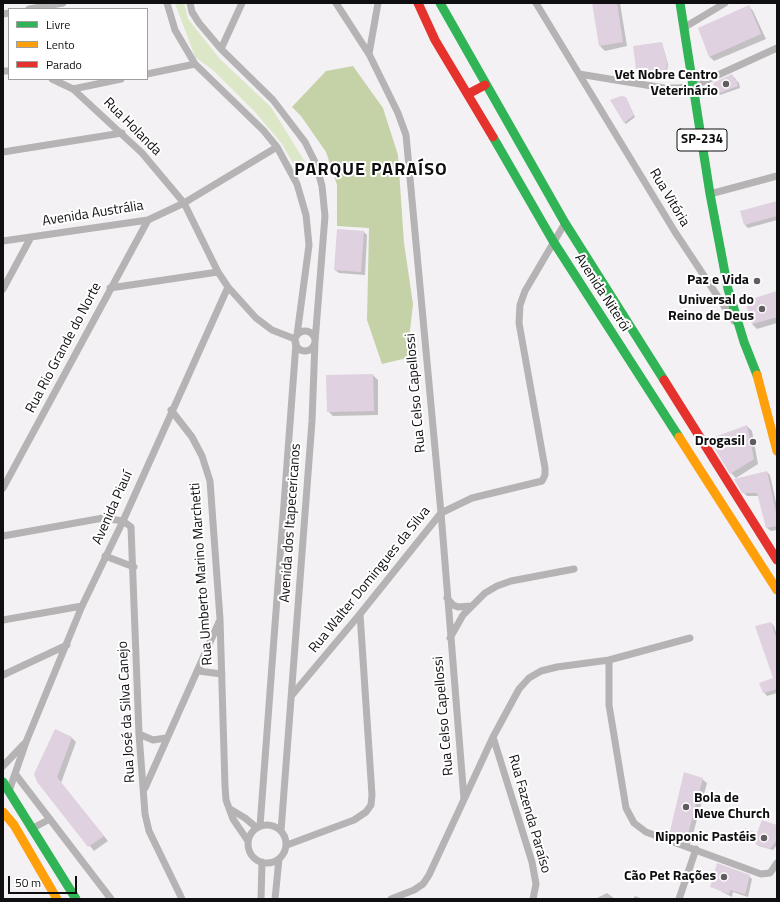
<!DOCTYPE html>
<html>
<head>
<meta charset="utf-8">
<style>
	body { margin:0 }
	#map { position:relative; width:780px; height:902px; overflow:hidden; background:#f4f1f5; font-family:"Titillium Web",sans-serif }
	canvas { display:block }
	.frame { position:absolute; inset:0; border:4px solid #0f0e10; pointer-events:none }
	.legend { position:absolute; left:8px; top:8px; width:140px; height:72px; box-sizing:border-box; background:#fff; border:1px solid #9f9f9f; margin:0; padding:5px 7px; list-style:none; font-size:12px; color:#0f0e10 }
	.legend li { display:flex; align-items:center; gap:8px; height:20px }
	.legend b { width:20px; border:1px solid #9f9f9f }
	.scale { position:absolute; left:8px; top:876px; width:69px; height:18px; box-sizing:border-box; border:2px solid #0f0e10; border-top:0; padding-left:5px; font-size:12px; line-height:14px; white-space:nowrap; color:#0f0e10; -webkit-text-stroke:3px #fff; paint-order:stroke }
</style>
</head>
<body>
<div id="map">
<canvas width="780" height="902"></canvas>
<div class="frame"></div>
<ul class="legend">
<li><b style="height:5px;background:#30b455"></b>Livre</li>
<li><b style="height:5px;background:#ff9f0a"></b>Lento</li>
<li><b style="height:5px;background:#e5322d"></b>Parado</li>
</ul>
<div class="scale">50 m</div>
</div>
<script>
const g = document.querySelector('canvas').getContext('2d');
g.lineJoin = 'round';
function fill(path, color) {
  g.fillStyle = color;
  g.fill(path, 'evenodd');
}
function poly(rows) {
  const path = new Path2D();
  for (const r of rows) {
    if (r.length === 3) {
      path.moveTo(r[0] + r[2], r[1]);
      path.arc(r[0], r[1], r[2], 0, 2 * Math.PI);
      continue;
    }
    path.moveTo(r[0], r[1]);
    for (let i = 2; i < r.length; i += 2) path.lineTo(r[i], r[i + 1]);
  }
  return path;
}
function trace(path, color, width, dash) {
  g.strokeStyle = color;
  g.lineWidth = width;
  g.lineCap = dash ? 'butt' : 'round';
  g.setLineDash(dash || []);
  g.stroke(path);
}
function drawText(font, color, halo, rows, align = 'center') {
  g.font = font + ' "Titillium Web",sans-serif';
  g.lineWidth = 4;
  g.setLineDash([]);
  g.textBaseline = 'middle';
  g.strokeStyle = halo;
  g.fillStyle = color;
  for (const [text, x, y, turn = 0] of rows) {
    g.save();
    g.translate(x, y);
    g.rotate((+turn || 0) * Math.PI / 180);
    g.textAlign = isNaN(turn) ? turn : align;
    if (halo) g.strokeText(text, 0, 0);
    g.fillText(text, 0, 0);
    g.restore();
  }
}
const green = poly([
	[175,3,184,3,188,19,220,59,271,107,307,165,303,170,297,170,282,144,255,112,214,71,195,57]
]);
const forest = poly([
	[353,66,383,108,398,155,404,243,413,304,407,358,382,364,367,320,369,228,337,226,337,185,326,152,301,116,292,107,326,71]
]);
const shadow = poly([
	[594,3,620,3,627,46,605,51,600,46],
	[749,6,753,11,766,39,714,61,709,56],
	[662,43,668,64,667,73,638,69],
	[732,75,739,83,740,88,720,95,718,93],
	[626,98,635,117,626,124,624,122],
	[777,202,777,220,748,228,745,225],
	[364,232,367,235,365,275,339,273,335,270],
	[777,292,777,323,757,329,752,324],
	[373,375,378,380,378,415,333,416,328,411,327,376],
	[747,426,752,431,758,464,736,478,731,473],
	[767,472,770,475,777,507,777,530,771,531,767,528,759,496,747,496,743,492],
	[771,623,774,626,777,635,777,693,767,696,764,692,774,679],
	[71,737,76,742,61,783,108,841,94,851,38,782],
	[702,779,707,783,690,845,675,840,671,835],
	[777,826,777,845,773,850,759,846,756,844,757,834],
	[749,876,752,879,748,897,733,892,732,897,711,886],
	[607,893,615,899,595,899],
	[635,896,643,899,633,899]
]);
const building = poly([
	[592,3,617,3,623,42,599,46],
	[749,5,761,34,709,57,698,28],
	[662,42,667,63,666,72,636,69,633,46],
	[732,74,734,79,737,80,738,86,717,94,713,83],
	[621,96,626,97,634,115,624,123,610,100],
	[777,201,777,216,744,225,740,211],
	[337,229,364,231,361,272,334,270],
	[777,291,777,317,752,324,745,301],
	[373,374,374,411,327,412,326,375],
	[747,425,754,459,730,474,709,439],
	[767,471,777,517,777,526,766,528,757,493,742,493,734,479],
	[771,622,777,640,777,689,763,693,759,683,773,678,755,626],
	[55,729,72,737,57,777,104,836,88,847,37,782,34,774],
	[684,772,703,778,686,841,669,835],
	[762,820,777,825,777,840,770,849,756,844,744,828,757,833],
	[717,863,750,875,745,894,730,890,729,894,710,887]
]);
const street = poly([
	[167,3,175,30,195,64,263,130,277,147,297,184,306,215,309,245,297,335],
	[190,3,192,12,199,23,221,49,273,100,305,142,316,164,322,186,325,216,315,342,312,421,281,831],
	[336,3,369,54,398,113,406,135,441,513,464,799],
	[536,3,579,74,664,88,679,88,694,86,777,48],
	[29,9,63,3],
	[3,14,9,13],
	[685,27,725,3],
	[221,49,242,3],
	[369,54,378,3],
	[3,71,9,71],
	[147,74,195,64],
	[579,74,675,232,734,321],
	[52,79,73,89,142,153,184,203,218,272,228,287,256,318,272,330,295,339],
	[73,89,121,79],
	[3,152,122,133],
	[710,194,777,176],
	[3,241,148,220,184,203,277,147],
	[110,288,218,272],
	[3,289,31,237],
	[305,341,10],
	[171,410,192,437,202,456,210,481,220,619,225,786,226,800,233,819,248,841],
	[3,488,148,220],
	[3,536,103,518,123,521,131,527,139,734,145,814,149,831,182,899],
	[105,556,134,567],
	[447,598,453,605,458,607,471,606],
	[3,620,82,606],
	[450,638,463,615,485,593,497,586,511,581,574,569],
	[609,660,609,705,626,808,634,823,646,832,761,874,770,873,777,863],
	[198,671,222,674],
	[3,675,67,645],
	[292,695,360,614,441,513,472,498,542,481,545,475,545,468,519,323,520,305,525,291,565,223],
	[139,734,153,740,166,738],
	[493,737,532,862,536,884,533,899],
	[3,766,25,743],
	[16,775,111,899],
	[145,788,219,622],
	[9,791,26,742,82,606,123,521,228,287],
	[230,809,245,818,257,828],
	[267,844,19],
	[260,826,296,343],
	[31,829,50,819],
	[287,845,354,820,366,812,371,805,372,795,360,614],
	[261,899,262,862],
	[275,899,279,859],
	[391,899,414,890,423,884,429,875,493,737,519,689,529,678,541,671,557,667,609,660,690,638],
	[679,899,696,849]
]);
const fast = poly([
	[440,3,565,223,664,380],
	[680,3,710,194,728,289,744,342,757,375],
	[493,137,553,241,679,437],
	[3,782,76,899]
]);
const slow = poly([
	[757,375,777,451],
	[679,437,777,590],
	[3,812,14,825,57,899]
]);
const jam = poly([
	[418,3,435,40,493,137],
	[468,94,485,85],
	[664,380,777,560]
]);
const markers = [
	[726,84,4,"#5f5d60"],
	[757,281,4,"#5f5d60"],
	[762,309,4,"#5f5d60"],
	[753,442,4,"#5f5d60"],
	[686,807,4,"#5f5d60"],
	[764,838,4,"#5f5d60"],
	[724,877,4,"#5f5d60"]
];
const shields = [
	[702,140,50]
];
const shieldNames = [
	["SP-234",702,140]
];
const poiNames = [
	["Vet Nobre Centro",718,76],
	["Veterinário",718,92],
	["Paz e Vida",749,281],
	["Universal do",754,301],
	["Reino de Deus",754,317],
	["Drogasil",745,442],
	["Bola de",694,799,"left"],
	["Neve Church",694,815,"left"],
	["Nipponic Pastéis",756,838],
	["Cão Pet Rações",716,877]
];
const streetNames = [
	["Rua Holanda",132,127,45],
	["Rua Vitória",669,198,59],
	["Avenida Austrália",93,214,-9],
	["Avenida Niterói",602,293,57],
	["Rua Rio Grande do Norte",64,348,-62],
	["Rua Celso Capellossi",416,393,-95],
	["Avenida Piauí",113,508,-66],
	["Avenida dos Itapecericanos",291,523,-86],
	["Rua Umberto Marino Marchetti",202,574,-94],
	["Rua Walter Domingues da Silva",370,580,-51],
	["Rua José da Silva Canejo",127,712,-93],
	["Rua Celso Capellossi",444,716,-95],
	["Rua Fazenda Paraíso",529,814,74]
];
const districtNames = [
	["PARQUE PARAÍSO",371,171]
];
fill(green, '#dce7c7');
fill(forest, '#c5d2a7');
fill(shadow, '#0003');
fill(building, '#dfd1df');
trace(street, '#b5b3b4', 7);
trace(fast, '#30b455', 9);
trace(slow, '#ff9f0a', 9);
trace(jam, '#e5322d', 9);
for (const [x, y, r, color] of markers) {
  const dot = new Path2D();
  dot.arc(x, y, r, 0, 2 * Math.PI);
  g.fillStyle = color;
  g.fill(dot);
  trace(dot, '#fff', 1.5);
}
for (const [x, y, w] of shields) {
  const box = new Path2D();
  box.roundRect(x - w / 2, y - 11, w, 22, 3);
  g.fillStyle = '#fff';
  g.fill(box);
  trace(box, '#0f0e10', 1);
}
drawText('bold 13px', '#0f0e10', null, shieldNames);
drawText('bold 14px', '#0f0e10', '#fff', poiNames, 'right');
drawText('14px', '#0f0e10', '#fff', streetNames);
g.letterSpacing = '1px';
drawText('bold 18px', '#0f0e10', '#fff', districtNames);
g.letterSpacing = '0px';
</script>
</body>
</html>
